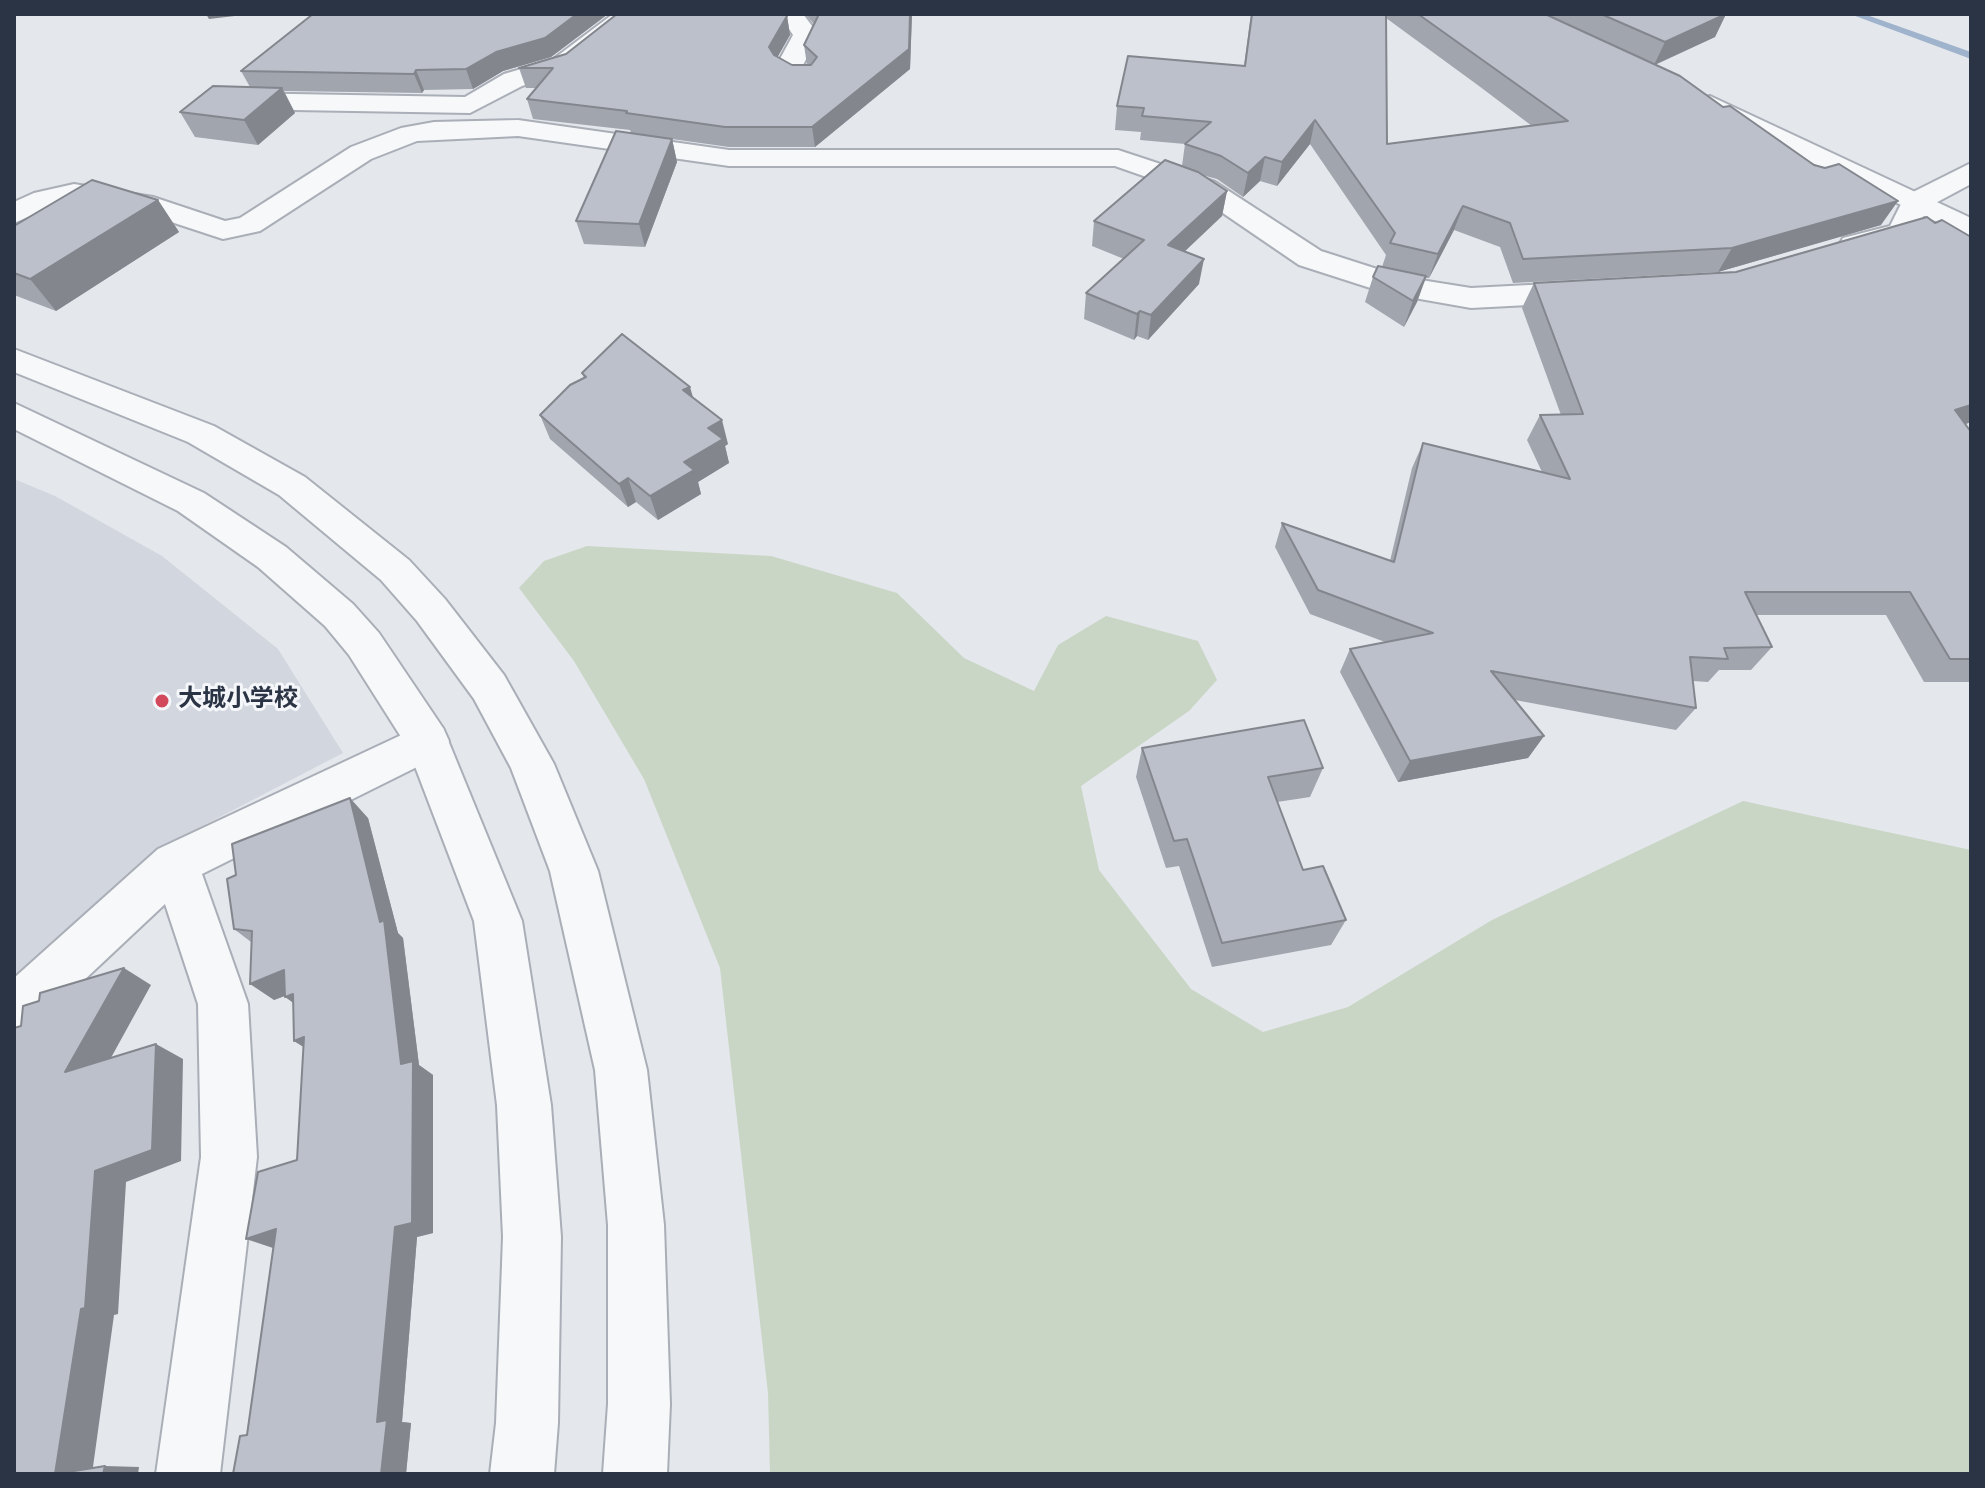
<!DOCTYPE html>
<html>
<head>
<meta charset="utf-8">
<style>
	body { margin:0 }
	#map { position:relative; width:1985px; height:1488px; overflow:hidden; background:#e4e7ec; font-family:"Source Sans 3",sans-serif }
	canvas { display:block }
	.frame { position:absolute; inset:0; border:16px solid #2b3445; pointer-events:none }
</style>
</head>
<body>
<div id="map">
<canvas width="1985" height="1488"></canvas>
<div class="frame"></div>
</div>
<script>
const g = document.querySelector('canvas').getContext('2d');
g.lineJoin = 'round';
function fill(path, color) {
  g.fillStyle = color;
  g.fill(path, 'evenodd');
}
function poly(rows) {
  const path = new Path2D();
  for (const r of rows) {
    path.moveTo(r[0], r[1]);
    for (let i = 2; i < r.length; i += 2) path.lineTo(r[i], r[i + 1]);
  }
  return path;
}
function trace(path, color, width, dash) {
  g.strokeStyle = color;
  g.lineWidth = width;
  g.lineCap = dash ? 'butt' : 'round';
  g.setLineDash(dash || []);
  g.stroke(path);
}
function drawText(font, color, halo, rows, align = 'center') {
  g.font = font + ' "Source Sans 3","Noto Sans JP",sans-serif';
  g.lineWidth = 6;
  g.setLineDash([]);
  g.textBaseline = 'middle';
  g.strokeStyle = halo;
  g.fillStyle = color;
  for (const [text, x, y, turn = 0] of rows) {
    g.save();
    g.translate(x, y);
    g.rotate((+turn || 0) * Math.PI / 180);
    g.textAlign = isNaN(turn) ? turn : align;
    if (halo) g.strokeText(text, 0, 0);
    g.fillText(text, 0, 0);
    g.restore();
  }
}
const built = poly([
	[14,479,55,496,162,556,278,649,343,753,162,847,14,981]
]);
const green = poly([
	[587,546,771,556,897,593,964,658,1034,691,1058,645,1106,616,1198,641,1217,680,1189,711,1081,786,1099,870,1191,989,1263,1032,1348,1007,1492,920,1743,801,1971,850,1971,1474,770,1474,768,1393,720,968,644,779,574,661,519,588,544,561]
]);
const stream = poly([
	[1850,14,1864,14,1971,52,1971,59,1850,14]
]);
const minor = poly([
	[613,14,641,14,570,71,522,86,470,113,235,109,226,107,222,101,226,95,235,93,465,97,504,74,552,60,613,14],
	[779,14,803,14,819,35,803,65,817,75,813,81,795,81,779,73,775,68,793,35,779,14],
	[518,120,729,150,1118,150,1215,182,1321,251,1402,277,1471,288,1587,282,1598,285,1603,292,1598,299,1587,302,1471,308,1386,293,1299,265,1195,194,1115,166,729,166,518,136,417,141,371,159,260,231,223,239,147,214,74,202,53,206,14,223,14,202,34,193,74,184,153,197,225,221,240,218,351,147,401,128,434,122,518,120],
	[1971,163,1971,184,1928,207,1913,238,1854,254,1843,252,1839,245,1843,238,1890,226,1905,196,1971,163],
	[427,723,443,728,449,741,443,754,202,874,248,1004,257,1157,220,1474,156,1474,201,1157,198,1004,165,904,32,1029,14,1037,14,978,158,849,427,723]
]);
const tertiary = poly([
	[1710,96,1971,218,1971,238,1700,110,1697,104,1700,98,1710,96],
	[14,349,214,426,305,477,409,560,445,599,504,675,554,764,598,871,647,1070,664,1225,670,1404,667,1474,603,1474,608,1404,608,1225,595,1070,550,871,511,768,474,699,417,621,381,580,279,495,188,442,14,372,14,349],
	[14,403,204,493,286,547,353,604,379,633,443,728,522,921,551,1105,561,1237,558,1423,554,1474,490,1474,496,1423,503,1237,497,1105,474,921,408,748,349,655,325,626,258,567,178,511,14,429,14,403]
]);
const wall = poly([
	[313,14,608,14,551,57,503,71,473,89,424,90,422,93,284,91,295,113,258,145,195,137,180,112,250,87,241,71],
	[805,14,912,14,910,69,815,147,729,147,672,139,677,162,645,247,584,244,576,221,631,133,630,130,533,119,527,99,537,88,526,88,519,68,566,54,787,16,790,35,777,57,792,65,807,65,804,45,814,24],
	[1251,14,1726,14,1715,37,1655,65,1881,225,1718,272,1513,283,1500,247,1454,230,1429,278,1426,278,1417,302,1404,327,1365,302,1373,277,1382,267,1386,255,1310,144,1277,186,1260,181,1243,197,1217,179,1202,175,1227,191,1222,216,1184,252,1199,284,1148,340,1137,336,1134,340,1084,319,1086,293,1124,259,1092,246,1094,221,1182,166,1185,144,1140,140,1141,132,1115,130,1117,106,1244,66],
	[1386,18,1479,86,1532,126,1387,144],
	[158,200,179,232,56,311,14,295,14,226],
	[1935,223,1971,237,1971,422,1966,424,1971,432,1971,682,1924,682,1886,615,1756,615,1772,647,1751,670,1719,670,1708,682,1693,681,1696,708,1676,730,1515,700,1544,736,1528,758,1398,782,1340,672,1350,649,1385,642,1310,614,1275,547,1282,523,1390,561,1412,468,1423,443,1542,472,1527,440,1540,415,1561,415,1522,308,1534,283,1736,272],
	[582,373,693,398,728,444,725,446,729,463,698,482,701,494,658,520,636,502,628,507,550,439,540,415,584,378],
	[1142,748,1323,768,1310,797,1277,802,1303,870,1346,920,1331,945,1212,967,1179,866,1166,868,1136,777],
	[368,818,398,933,403,938,419,1065,433,1075,433,1233,417,1237,402,1422,411,1423,406,1474,233,1474,247,1435,273,1248,297,1160,304,1047,294,1041,293,1003,285,996,274,1000,251,942,234,929]
]);
const shadedWall = poly([
	[206,14,252,14,209,19],
	[577,14,608,14,551,57,503,71,473,89,466,69,496,52],
	[910,14,912,14,910,69,815,147,812,127],
	[1726,14,1715,37,1654,65,1665,42],
	[787,16,790,35,772,67,769,47],
	[416,70,424,90,422,93,414,74],
	[282,88,295,113,258,145,244,120],
	[1315,120,1310,144,1277,186,1282,162],
	[672,139,677,162,645,247,639,224],
	[1265,157,1260,181,1243,197,1248,173],
	[1227,191,1222,216,1164,271,1168,245],
	[158,200,179,232,56,311,30,279],
	[1898,201,1881,225,1718,272,1732,248],
	[1463,206,1454,230,1429,278,1438,254],
	[1204,259,1199,284,1148,340,1151,315],
	[1426,276,1417,302,1404,327,1413,301],
	[1140,311,1137,336,1134,340,1137,314],
	[690,387,697,411,683,390],
	[1971,405,1971,422,1933,435,1955,410],
	[722,420,728,444,725,446,729,463,698,482,701,494,658,520,650,496,684,462,708,428],
	[628,478,636,502,628,507,619,484],
	[1544,736,1528,758,1398,782,1410,761],
	[350,798,368,818,398,933,403,938,419,1065,433,1075,433,1233,417,1237,402,1422,411,1423,406,1474,381,1474,377,1422,395,1227,401,1064,380,922],
	[124,968,151,985,96,1085,65,1072],
	[284,970,307,987,274,1000,250,984],
	[293,994,308,1013,285,997],
	[304,1037,318,1056,294,1041],
	[156,1044,183,1059,181,1161,126,1182,118,1314,114,1315,92,1474,55,1474,95,1171],
	[276,1229,302,1239,273,1248,246,1239],
	[105,1466,139,1467,138,1474,103,1474]
]);
const building = poly([
	[313,14,577,14,545,38,496,52,466,69,416,70,414,74,241,71,313,14],
	[617,14,786,14,787,16,769,47,774,55,792,65,811,65,817,57,804,45,819,14,910,14,909,49,812,127,725,127,626,113,627,111,527,99,553,68,519,68,566,54,617,14],
	[1252,14,1386,14,1387,144,1568,121,1418,14,1545,14,1680,76,1723,107,1730,106,1814,165,1825,168,1839,164,1898,201,1732,248,1523,259,1510,223,1463,206,1438,254,1390,243,1395,233,1315,120,1282,162,1265,157,1248,173,1221,156,1185,144,1211,122,1142,116,1144,108,1117,106,1128,56,1245,66,1252,14],
	[1601,14,1726,14,1665,42,1601,14],
	[213,86,282,88,244,120,180,112,213,86],
	[616,131,672,139,639,224,576,221,616,131],
	[1165,160,1198,172,1227,191,1168,245,1204,259,1151,315,1140,311,1137,314,1086,293,1144,240,1094,221,1165,160],
	[92,180,158,200,30,279,14,273,14,226,92,180],
	[1927,217,1935,223,1942,220,1971,237,1971,405,1955,410,1971,432,1971,659,1950,659,1910,592,1745,592,1772,647,1724,648,1728,659,1690,657,1696,708,1491,671,1544,736,1410,761,1350,649,1433,633,1318,590,1282,523,1394,562,1423,443,1570,479,1540,415,1583,414,1534,283,1736,272,1927,217],
	[1378,266,1426,276,1413,301,1373,277,1378,266],
	[622,334,690,387,683,390,722,420,708,428,723,439,684,462,694,470,650,496,628,478,619,484,540,415,570,385,586,377,582,373,622,334],
	[1304,720,1323,768,1268,777,1303,870,1323,866,1346,920,1222,943,1187,839,1174,841,1142,748,1304,720],
	[350,798,380,922,384,920,401,1064,413,1061,412,1223,395,1227,377,1422,387,1420,381,1474,233,1474,240,1436,247,1435,276,1229,246,1239,258,1172,297,1160,304,1037,294,1041,293,994,285,997,284,970,250,984,252,931,234,929,227,879,236,875,232,844,350,798],
	[124,968,65,1072,156,1044,152,1150,95,1171,85,1308,81,1309,55,1474,14,1474,14,1028,21,1026,23,1006,39,1001,40,993,124,968],
	[105,1466,103,1474,56,1474,105,1466]
]);
const markers = [
	[162,701,8,"#d1495b"]
];
const poiNames = [
	["大城小学校",178,701]
];
fill(built, '#d2d6de');
fill(green, '#c9d6c5');
fill(stream, '#9fb4cc');
trace(minor, '#a9aeb7', 4);
trace(tertiary, '#a9aeb7', 4);
fill(minor, '#f7f8fa');
fill(tertiary, '#f7f8fa');
fill(wall, '#a1a5ae');
fill(shadedWall, '#83868d');
fill(building, '#bbc0ca');
trace(building, '#83868d', 2);
for (const [x, y, r, color] of markers) {
  const dot = new Path2D();
  dot.arc(x, y, r, 0, 2 * Math.PI);
  g.fillStyle = color;
  g.fill(dot);
  trace(dot, '#f4f6f9', 3);
}
drawText('bold 24px', '#2b3445', '#f4f6f9', poiNames, 'left');
</script>
</body>
</html>
